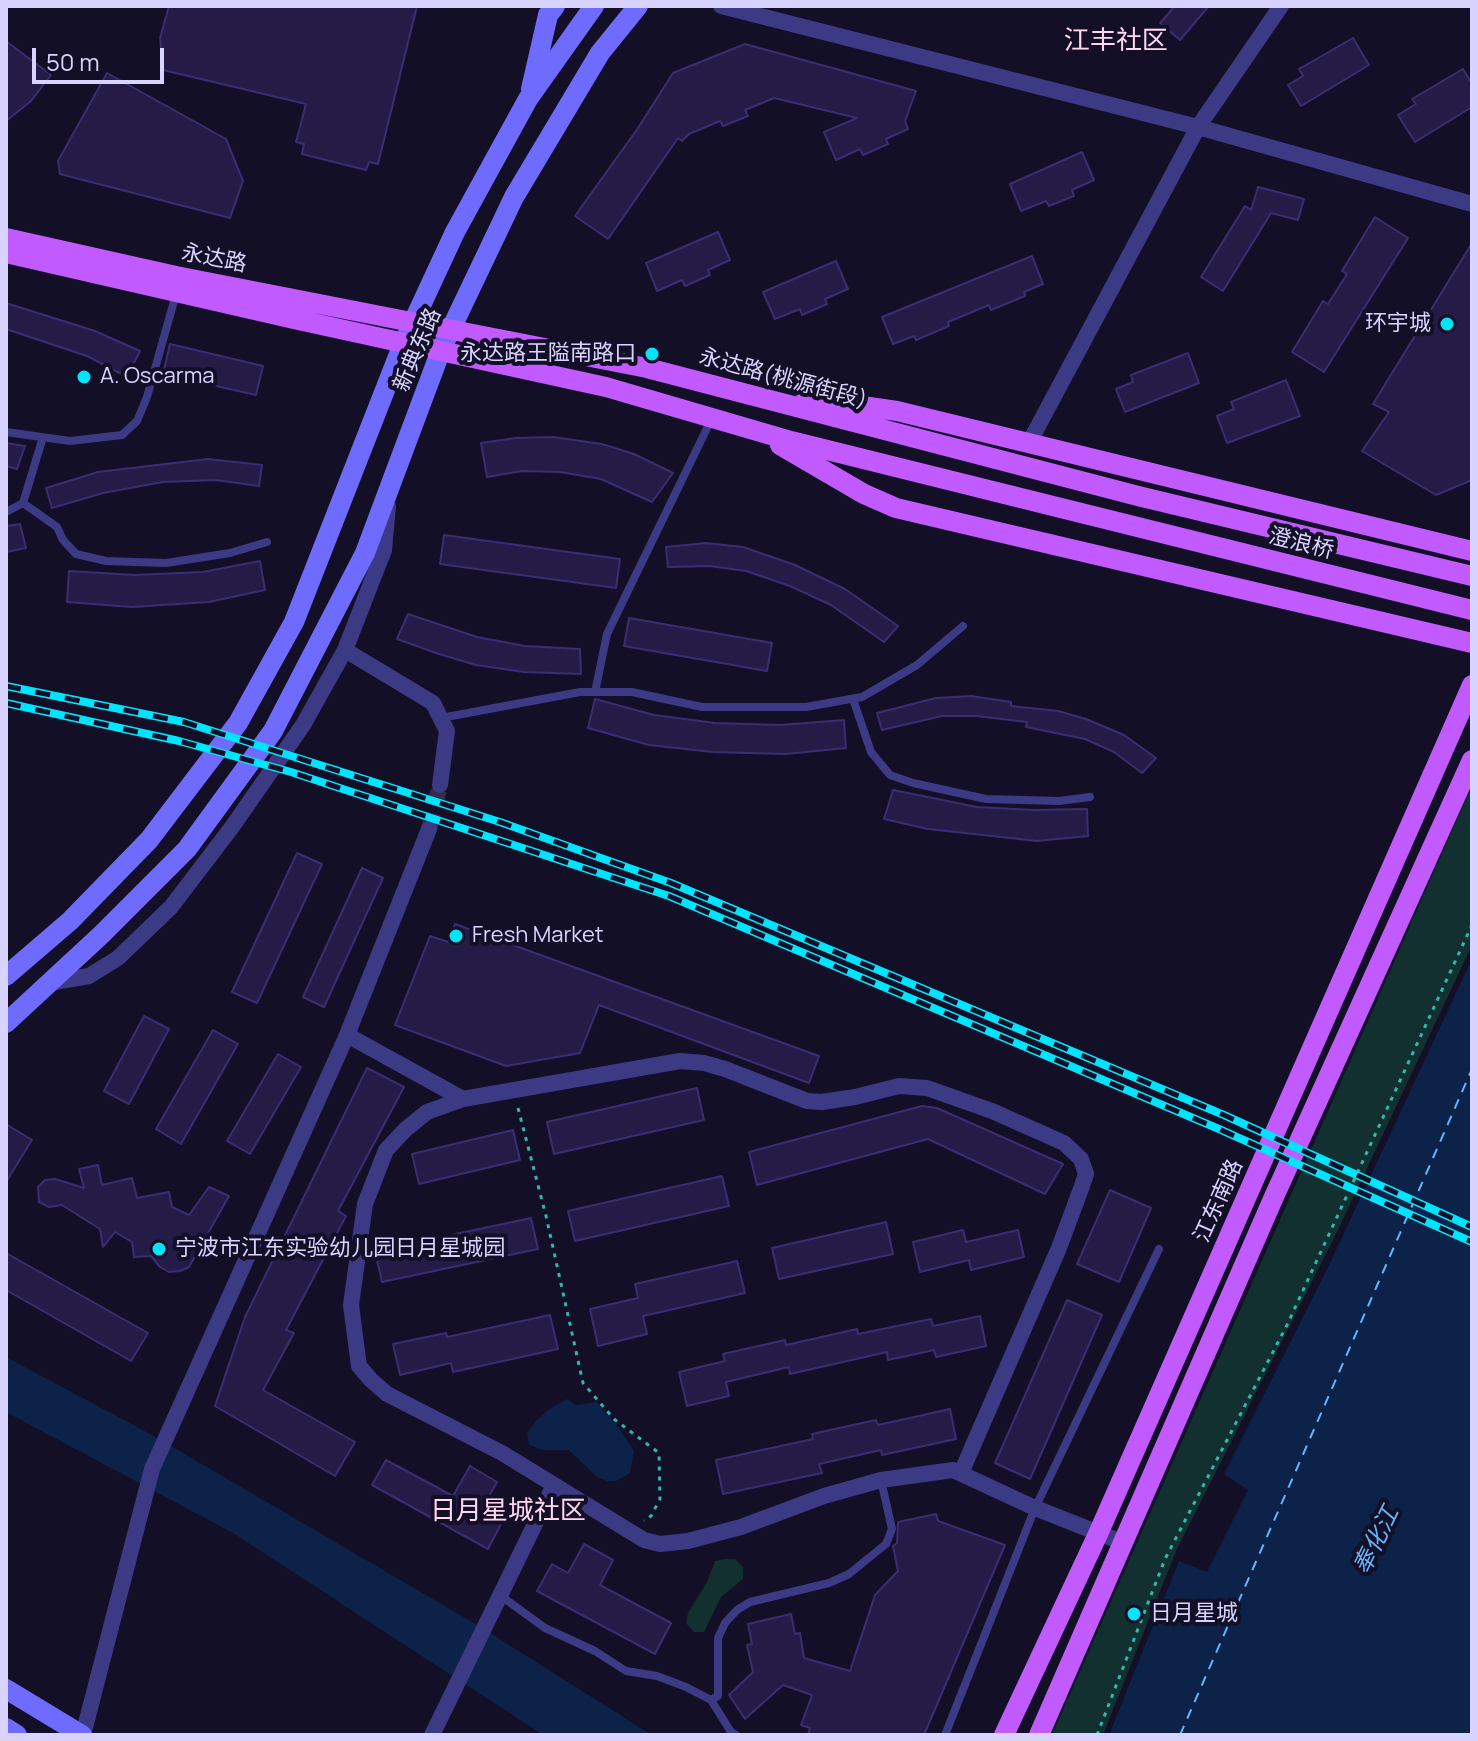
<!DOCTYPE html>
<html>
<head>
<meta charset="utf-8">
<style>
	body { margin:0 }
	#map { position:relative; width:1478px; height:1741px; overflow:hidden; background:#130f26; font-family:Manrope,sans-serif }
	canvas { display:block }
	.frame { position:absolute; inset:0; border:8px solid #d9d4ff; pointer-events:none }
	.scale { position:absolute; left:32px; top:48px; width:132px; height:36px; box-sizing:border-box; border:4px solid #d9d4ff; border-top:0; padding-left:10px; font-size:24px; line-height:28px; white-space:nowrap; color:#d9d4ff; -webkit-text-stroke:6px #130f26; paint-order:stroke }
</style>
</head>
<body>
<div id="map">
<canvas width="1478" height="1741"></canvas>
<div class="frame"></div>
<div class="scale">50 m</div>
</div>
<script>
const g = document.querySelector('canvas').getContext('2d');
g.lineJoin = 'round';
function fill(path, color) {
  g.fillStyle = color;
  g.fill(path, 'evenodd');
}
function poly(rows) {
  const path = new Path2D();
  for (const r of rows) {
    path.moveTo(r[0], r[1]);
    for (let i = 2; i < r.length; i += 2) path.lineTo(r[i], r[i + 1]);
  }
  return path;
}
function trace(path, color, width, dash) {
  g.strokeStyle = color;
  g.lineWidth = width;
  g.lineCap = dash ? 'butt' : 'round';
  g.setLineDash(dash || []);
  g.stroke(path);
}
function drawText(font, color, halo, rows, align = 'center') {
  g.font = font + ' Manrope,"Noto Sans SC",sans-serif';
  g.lineWidth = 8;
  g.setLineDash([]);
  g.textBaseline = 'middle';
  g.strokeStyle = halo;
  g.fillStyle = color;
  for (const [text, x, y, turn = 0] of rows) {
    g.save();
    g.translate(x, y);
    g.rotate((+turn || 0) * Math.PI / 180);
    g.textAlign = isNaN(turn) ? turn : align;
    if (halo) g.strokeText(text, 0, 0);
    g.fillText(text, 0, 0);
    g.restore();
  }
}
const green = poly([
	[1472,786,1472,945,1337,1232,1176,1551,1103,1735,1052,1735],
	[725,1559,735,1559,743,1567,743,1579,721,1597,704,1632,694,1632,686,1623,688,1613,707,1582,715,1561]
]);
const water = poly([
	[1472,959,1472,1735,1109,1735,1179,1561,1207,1572,1248,1490,1224,1474,1330,1263],
	[6,1357,152,1435,479,1626,652,1735,543,1735,233,1533,6,1412],
	[567,1399,575,1405,597,1402,617,1425,634,1451,630,1473,616,1481,607,1481,597,1477,569,1450,542,1450,529,1445,527,1433,535,1422,548,1410]
]);
const ferry = poly([
	[1180,1735,1472,1069]
]);
const building = poly([
	[169,6,417,6,378,164,369,162,366,170,302,154,304,144,296,142,306,104,163,70,160,38,169,6],
	[1175,6,1209,6,1180,40,1160,23,1175,6],
	[1353,38,1369,65,1301,106,1288,85,1303,76,1299,69,1353,38],
	[6,41,51,75,31,101,6,121,6,41],
	[745,44,916,91,905,121,908,129,886,139,888,144,863,155,860,149,836,160,824,132,857,118,774,98,745,110,748,116,723,126,720,121,689,134,682,141,678,138,608,239,575,216,638,128,673,73,745,44],
	[1463,69,1472,84,1472,107,1415,142,1398,115,1416,104,1412,99,1463,69],
	[107,73,226,139,243,181,230,218,60,174,58,161,107,73],
	[1082,152,1094,180,1072,190,1074,196,1049,206,1046,201,1021,211,1010,184,1082,152],
	[1258,187,1304,199,1298,220,1271,213,1223,291,1201,277,1245,206,1251,210,1258,187],
	[1375,217,1408,238,1324,372,1292,352,1323,301,1328,304,1347,274,1342,271,1375,217],
	[718,232,730,260,708,270,710,275,685,286,682,280,657,291,646,263,718,232],
	[1472,243,1472,480,1436,495,1362,451,1389,412,1373,404,1472,243],
	[1032,256,1043,284,1024,292,1025,296,991,310,989,305,948,322,949,326,916,340,914,336,893,344,882,317,1032,256],
	[836,261,848,289,825,299,827,304,802,315,800,309,775,319,763,292,836,261],
	[6,303,95,331,140,351,127,377,87,356,6,329,6,303],
	[170,344,263,366,256,395,163,374,170,344],
	[1188,353,1199,383,1125,412,1116,389,1133,382,1131,375,1188,353],
	[1286,380,1300,416,1227,443,1217,416,1234,409,1231,402,1286,380],
	[553,437,602,444,634,454,673,473,652,502,601,479,560,472,522,471,487,477,481,443,516,438,553,437],
	[6,443,25,446,17,469,6,466,6,443],
	[208,459,262,465,259,486,215,480,163,482,103,493,52,508,46,488,98,472,208,459],
	[20,524,26,548,6,552,6,526,20,524],
	[444,535,620,559,616,588,440,564,444,535],
	[706,543,743,547,795,565,845,589,898,626,884,642,831,605,790,586,746,571,710,566,668,567,666,547,706,543],
	[260,561,265,590,209,602,132,607,67,602,69,571,134,575,203,572,260,561],
	[408,614,477,637,525,646,580,649,581,674,524,672,476,665,439,654,397,639,408,614],
	[629,618,772,643,767,671,624,646,629,618],
	[971,696,1011,702,1011,706,1058,711,1086,719,1124,735,1156,758,1142,773,1114,752,1085,739,1026,727,1027,722,976,716,942,716,882,730,877,713,936,698,971,696],
	[595,699,654,715,715,723,780,725,844,720,846,748,786,754,712,752,649,745,588,728,595,699],
	[893,790,977,807,1034,810,1087,809,1088,836,1037,841,928,829,884,819,893,790],
	[297,853,322,864,257,1003,232,992,297,853],
	[362,868,383,878,324,1007,303,997,362,868],
	[455,924,819,1056,809,1083,599,1005,580,1053,506,1066,395,1025,430,936,448,942,455,924],
	[144,1016,169,1029,129,1104,104,1091,144,1016],
	[213,1030,238,1044,181,1144,156,1129,213,1030],
	[278,1054,301,1067,250,1154,227,1141,278,1054],
	[367,1068,404,1087,338,1211,346,1216,286,1330,294,1333,263,1390,355,1442,335,1476,215,1406,245,1317,367,1068],
	[697,1088,704,1120,554,1154,547,1122,697,1088],
	[922,1106,937,1108,1063,1164,1045,1194,928,1139,757,1185,749,1152,922,1106],
	[6,1124,32,1140,6,1182,6,1124],
	[513,1130,520,1160,419,1184,412,1154,513,1130],
	[98,1165,102,1185,132,1178,137,1198,169,1192,172,1207,189,1215,209,1187,229,1196,189,1267,180,1271,169,1272,160,1267,151,1256,134,1257,132,1242,115,1232,103,1247,100,1229,62,1205,49,1207,39,1202,38,1187,45,1180,55,1179,84,1188,79,1169,98,1165],
	[722,1176,729,1206,575,1241,568,1211,722,1176],
	[1110,1190,1151,1208,1119,1282,1077,1264,1110,1190],
	[531,1218,538,1249,382,1282,375,1251,531,1218],
	[886,1222,893,1254,779,1279,772,1248,886,1222],
	[963,1230,966,1242,1018,1230,1024,1257,971,1270,969,1260,920,1272,913,1242,963,1230],
	[6,1253,148,1333,131,1361,6,1290,6,1253],
	[737,1261,745,1293,643,1316,647,1334,598,1346,590,1309,638,1298,635,1284,737,1261],
	[1067,1300,1102,1315,1030,1479,995,1463,1067,1300],
	[550,1315,558,1349,453,1372,451,1363,400,1375,393,1344,446,1333,447,1337,550,1315],
	[980,1316,986,1346,936,1357,934,1350,888,1360,887,1352,790,1374,789,1367,726,1382,729,1396,687,1406,679,1372,725,1361,723,1354,785,1340,786,1345,857,1329,858,1334,931,1319,933,1326,980,1316],
	[950,1409,956,1439,882,1455,881,1450,819,1464,822,1473,723,1494,716,1460,813,1439,812,1434,876,1420,878,1425,950,1409],
	[386,1460,453,1496,470,1466,497,1482,481,1511,502,1522,488,1549,372,1485,386,1460],
	[936,1514,938,1521,1005,1545,924,1735,808,1735,810,1728,801,1725,812,1695,783,1685,745,1719,729,1695,753,1672,747,1645,752,1644,748,1624,791,1614,795,1634,800,1633,804,1658,850,1671,875,1595,898,1571,893,1546,897,1543,898,1522,936,1514],
	[584,1544,613,1560,600,1585,671,1623,655,1654,537,1591,552,1564,568,1573,584,1544]
]);
const streetTunnel = poly([
	[429,829,440,785]
]);
const path = poly([
	[518,1108,546,1216,583,1383,614,1419,659,1453,660,1499,651,1516,644,1521],
	[1097,1735,1165,1559,1287,1325,1472,925]
]);
const lane = poly([
	[6,432,70,441,122,435,137,421,147,397,176,294],
	[23,503,57,527,63,540,76,554,106,561,166,563,230,553,267,542],
	[6,512,23,503,43,437],
	[595,692,607,634,712,418],
	[853,699,871,752,890,775,913,783,986,799,1059,801,1090,797],
	[441,718,580,692,632,692,702,707,806,707,862,697,917,665,963,626],
	[501,1596,545,1628,595,1651,626,1671,657,1676,686,1687,711,1700,718,1696,718,1638,725,1623,737,1610,750,1602,829,1583,849,1574,886,1544,892,1529,881,1480],
	[711,1700,731,1732,736,1735],
	[945,1735,1035,1508,1159,1249]
]);
const street = poly([
	[721,6,1198,127,1472,204],
	[1029,443,1198,127,1281,6],
	[345,650,433,703,447,731,440,785],
	[49,983,89,976,118,958,171,907,232,827,303,725,345,650,384,550,388,506],
	[347,1035,463,1099],
	[961,1473,1059,1248,1082,1186,1086,1174,1081,1159,1064,1143,992,1111,927,1088,899,1086,855,1097,822,1102,807,1101,725,1069,704,1063,680,1061,463,1099,427,1112,406,1129,386,1150,365,1204,351,1305,359,1366,371,1380,387,1394,502,1453,644,1540,660,1544,688,1541,741,1527,824,1496,881,1480,953,1470,1035,1508,1124,1543],
	[83,1735,152,1469,347,1035,429,829],
	[432,1735,554,1485]
]);
const secondary = poly([
	[531,89,548,15,555,6],
	[6,976,70,921,149,840,238,723,294,622,403,344,455,232,528,99,594,6],
	[6,1023,101,935,187,849,273,731,365,553,441,350,514,197,600,53,638,6],
	[6,1689,82,1735],
	[6,1728,17,1735]
]);
const primary = poly([
	[6,238,176,276,647,368,1138,496,1472,576],
	[6,253,294,319,606,387,791,441,1472,610],
	[806,398,897,411,1472,551],
	[780,445,864,494,896,508,1472,643],
	[1004,1735,1098,1534,1472,685],
	[1039,1735,1273,1199,1472,760]
]);
const rail = poly([
	[6,686,184,722,500,822,671,883,1224,1115,1472,1227],
	[6,703,179,741,291,772,669,896,1219,1129,1472,1242]
]);
const markers = [
	[1447,324,8,"#00e5ff"],
	[652,354,8,"#00e5ff"],
	[84,377,8,"#00e5ff"],
	[456,936,8,"#00e5ff"],
	[159,1249,8,"#00e5ff"],
	[1134,1614,8,"#00e5ff"]
];
const streetNames = [
	["永达路",214,259,11],
	["新典东路",418,350,-67],
	["永达路(桃源街段)",783,379,15],
	["澄浪桥",1301,544,14],
	["江东南路",1219,1201,-66]
];
const poiNames = [
	["环宇城",1431,324,"right"],
	["永达路王隘南路口",636,354,"right"],
	["A. Oscarma",100,377],
	["Fresh Market",472,936],
	["宁波市江东实验幼儿园日月星城园",175,1249],
	["日月星城",1150,1614]
];
const waterNames = [
	["奉化江",1377,1541,-64]
];
const quarterNames = [
	["江丰社区",1116,42],
	["日月星城社区",508,1512]
];
fill(green, '#12302f');
fill(water, '#0c2248');
trace(ferry, '#62b6ff', 2, [10, 8]);
fill(building, '#241b47');
trace(building, '#3b2d73', 2);
trace(streetTunnel, '#312d47', 16, [16, 8]);
trace(path, '#2fb8b0', 3, [4, 6]);
trace(lane, '#3d3a85', 8);
trace(street, '#3d3a85', 16);
trace(secondary, '#6f6bff', 20);
trace(primary, '#c25bff', 20);
trace(rail, '#00e5ff', 8);
trace(rail, '#130f26', 5, [15]);
for (const [x, y, r, color] of markers) {
  const dot = new Path2D();
  dot.arc(x, y, r, 0, 2 * Math.PI);
  g.fillStyle = color;
  g.fill(dot);
  trace(dot, '#130f26', 3);
}
drawText('22px', '#d9d4ff', '#130f26', streetNames);
drawText('22px', '#d9d4ff', '#130f26', poiNames, 'left');
drawText('italic 24px', '#62b6ff', '#130f26', waterNames);
drawText('26px', '#ffd6f0', '#130f26', quarterNames);
</script>
</body>
</html>
